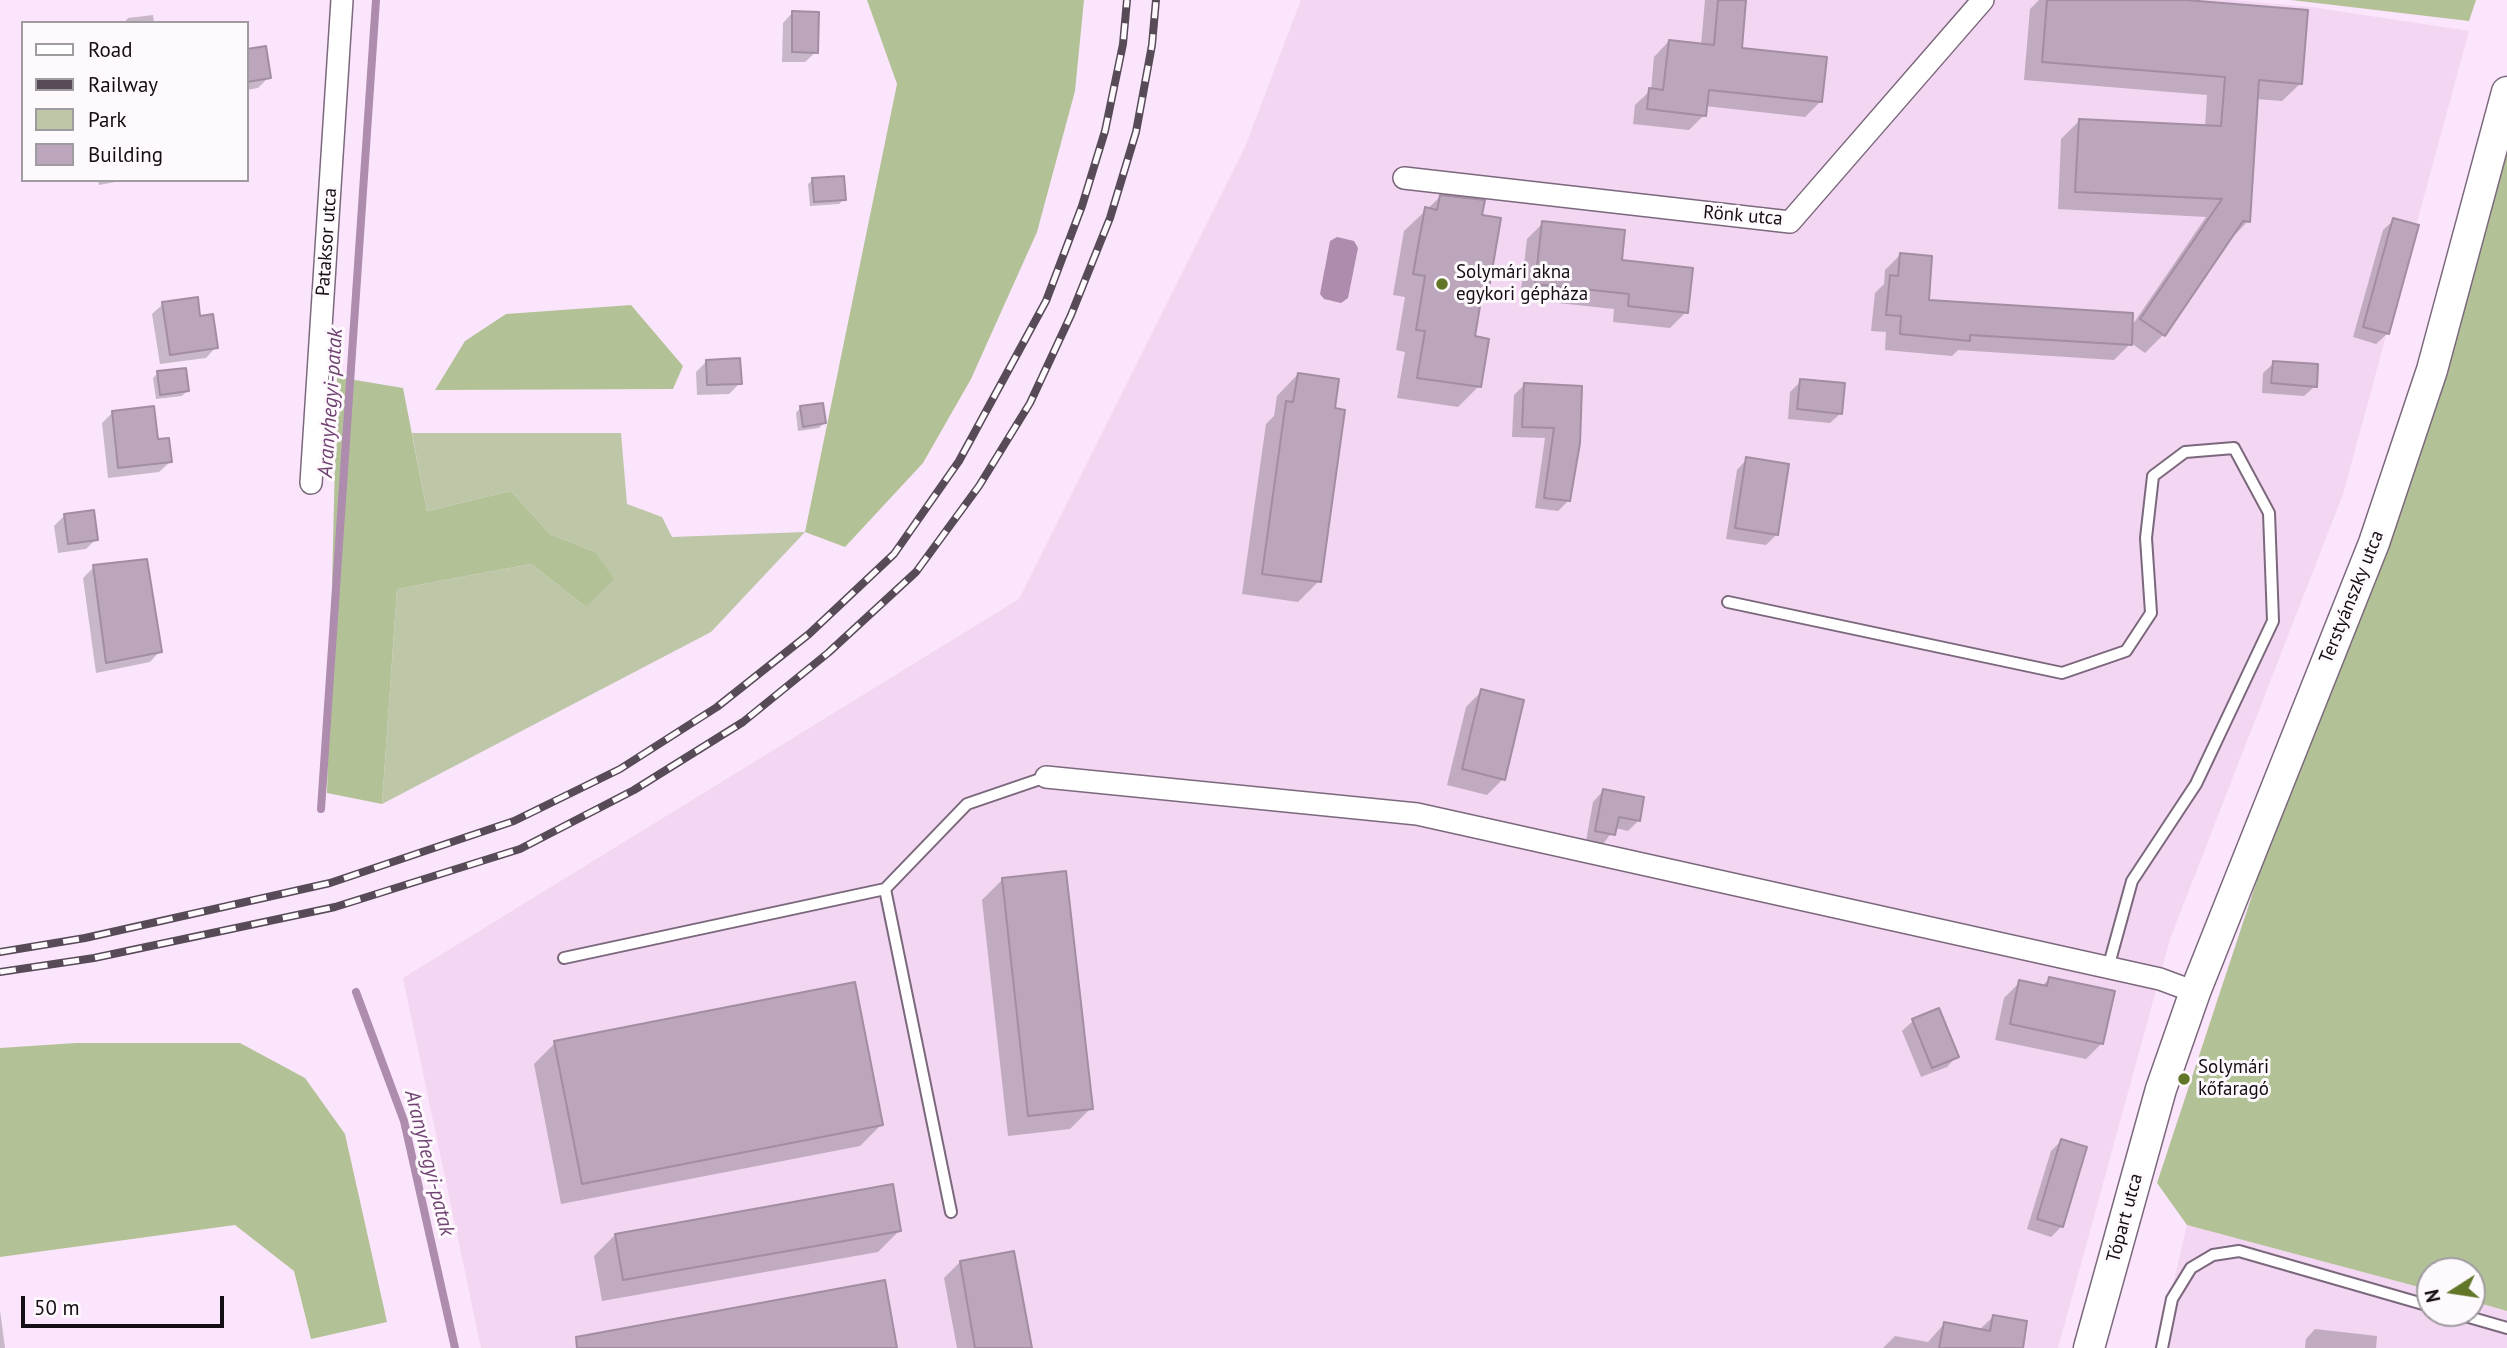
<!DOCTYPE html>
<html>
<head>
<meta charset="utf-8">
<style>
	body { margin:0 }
	#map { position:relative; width:2507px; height:1348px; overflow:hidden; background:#fbe5fc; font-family:"PT Sans",sans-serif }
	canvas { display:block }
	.legend { position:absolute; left:21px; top:21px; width:228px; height:161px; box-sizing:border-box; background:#fdf9fd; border:2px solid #a09ba0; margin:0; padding:9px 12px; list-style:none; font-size:21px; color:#150d15 }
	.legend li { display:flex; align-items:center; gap:14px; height:35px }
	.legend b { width:35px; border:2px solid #a09ba0 }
	.north { position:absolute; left:2416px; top:1257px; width:70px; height:70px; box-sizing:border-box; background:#fdf9fd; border:2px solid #a09ba0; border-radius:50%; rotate:258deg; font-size:19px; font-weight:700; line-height:28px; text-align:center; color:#150d15 }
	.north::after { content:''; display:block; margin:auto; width:24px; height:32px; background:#617626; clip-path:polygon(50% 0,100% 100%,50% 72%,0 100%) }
	.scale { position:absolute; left:21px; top:1296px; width:203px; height:32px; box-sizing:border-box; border:4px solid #150d15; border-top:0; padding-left:9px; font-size:21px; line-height:24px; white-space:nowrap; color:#150d15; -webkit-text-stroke:5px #fdf9fd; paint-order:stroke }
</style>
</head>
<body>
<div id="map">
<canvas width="2507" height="1348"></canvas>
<ul class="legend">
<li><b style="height:9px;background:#fff"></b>Road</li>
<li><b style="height:9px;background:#574b57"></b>Railway</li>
<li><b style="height:19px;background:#bdc7a8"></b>Park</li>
<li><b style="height:19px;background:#bba6bb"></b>Building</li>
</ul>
<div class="north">N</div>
<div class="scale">50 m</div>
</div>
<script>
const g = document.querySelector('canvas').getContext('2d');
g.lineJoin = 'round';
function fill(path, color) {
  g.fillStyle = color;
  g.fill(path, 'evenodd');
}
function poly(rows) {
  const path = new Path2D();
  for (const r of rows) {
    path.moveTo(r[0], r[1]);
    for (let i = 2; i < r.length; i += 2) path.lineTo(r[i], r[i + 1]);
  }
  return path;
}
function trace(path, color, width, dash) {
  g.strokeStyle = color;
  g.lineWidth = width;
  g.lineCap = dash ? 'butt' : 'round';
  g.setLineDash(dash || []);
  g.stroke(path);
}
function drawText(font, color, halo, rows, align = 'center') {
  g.font = font + ' "PT Sans",sans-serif';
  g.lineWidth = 6;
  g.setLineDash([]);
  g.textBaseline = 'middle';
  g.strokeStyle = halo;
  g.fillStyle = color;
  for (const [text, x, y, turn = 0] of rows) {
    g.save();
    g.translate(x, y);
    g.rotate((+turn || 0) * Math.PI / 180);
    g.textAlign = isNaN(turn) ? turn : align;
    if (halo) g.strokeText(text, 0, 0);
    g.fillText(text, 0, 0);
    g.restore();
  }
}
const built = poly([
	[1301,0,2231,0,2311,7,2469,31,2343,494,2170,939,2058,1348,481,1348,403,978,1019,599,1245,147],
	[2187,1225,2430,1290,2430,1313,2472,1313,2472,1301,2507,1311,2507,1348,2158,1348]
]);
const green = poly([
	[412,433,621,433,627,504,662,517,672,537,805,532,711,632,382,804,397,589,531,564,586,607,595,552,550,534,511,491,427,511]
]);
const forest = poly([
	[867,0,1084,0,1075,91,1037,232,971,379,923,463,845,547,805,532,897,84],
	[2291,0,2476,0,2469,21],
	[2507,123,2507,1311,2472,1301,2472,1271,2430,1271,2430,1290,2187,1225,2157,1183],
	[631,305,683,366,673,389,435,390,465,341,506,314],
	[337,377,403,388,427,511,511,491,550,534,595,552,614,579,586,607,531,564,397,589,382,804,327,793],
	[76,1043,240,1043,305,1078,345,1134,387,1322,311,1339,294,1271,235,1225,0,1257,0,1048]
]);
const water = poly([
	[1337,237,1354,241,1358,248,1348,298,1341,303,1324,299,1320,294,1330,241]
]);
const shadow = poly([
	[1705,0,1744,0,1741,49,1820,102,1805,117,1705,106,1704,115,1689,130,1633,124,1635,105,1651,90,1654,57,1669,41,1701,45],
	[2039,0,2164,0,2301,83,2282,101,2256,99,2248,221,2230,240,2163,335,2145,353,2131,343,2114,360,1958,350,1952,356,1885,350,1886,332,1871,331,1875,293,1884,284,1885,270,1901,254,1927,302,2131,327,2206,217,2058,209,2061,139,2080,120,2205,127,2207,95,2024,80,2030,9],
	[793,12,816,52,805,62,782,62,783,23],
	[153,15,154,23,124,23,128,18],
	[264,48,269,77,258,88,247,90,247,51],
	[98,180,126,180,99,185],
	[813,180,844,199,839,204,810,206,808,184],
	[1440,197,1487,287,1480,294,1473,338,1479,386,1458,407,1397,398,1405,352,1396,350,1405,297,1393,295,1404,231],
	[2394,220,2417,226,2387,334,2376,344,2353,337,2383,230],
	[1543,223,1620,261,1686,312,1670,328,1613,322,1614,309,1520,299,1527,239],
	[163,304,216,347,206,358,160,364,152,314],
	[707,361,740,383,729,394,697,395,696,372],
	[2274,363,2315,386,2304,396,2262,393,2263,373],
	[158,373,187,391,182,396,156,399,153,378],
	[1298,374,1319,581,1298,602,1242,594,1266,424,1274,416,1277,396],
	[1801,381,1841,413,1830,423,1788,419,1790,392],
	[1524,385,1580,387,1568,501,1558,511,1535,508,1545,438,1512,437,1514,395],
	[800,408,824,423,819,428,798,431,796,413],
	[113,412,156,441,170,462,159,472,108,478,102,423],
	[1747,459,1777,534,1766,545,1726,539,1737,470],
	[64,516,96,539,86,549,58,553,54,526],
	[94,567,160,651,150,662,96,673,83,578],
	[1482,691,1503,779,1487,795,1447,785,1466,707],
	[1603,791,1639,820,1628,831,1615,828,1603,844,1586,841,1593,802],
	[1003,879,1091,1108,1070,1129,1008,1136,982,900],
	[2049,979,2102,1043,2086,1059,1995,1040,2004,998,2020,982,2041,987],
	[1913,1021,1957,1056,1947,1067,1921,1077,1902,1031],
	[555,1043,881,1125,860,1146,561,1204,534,1064],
	[2061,1141,2062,1226,2051,1237,2027,1229,2051,1151],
	[899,1231,878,1252,602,1301,594,1256,615,1235],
	[960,1262,1030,1348,957,1348,944,1278],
	[0,1310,5,1348,0,1348],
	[1993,1317,2020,1348,1883,1348,1895,1336,1928,1342,1944,1324,1979,1330],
	[2315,1329,2377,1336,2376,1348,2305,1348,2306,1339]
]);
const stream = poly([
	[321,809,376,0],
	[356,992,404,1121,455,1348]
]);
const building = poly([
	[1718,0,1746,0,1742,48,1827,57,1822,102,1709,90,1706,116,1647,109,1649,88,1663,90,1669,40,1714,45,1718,0],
	[2047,0,2186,0,2308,10,2302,84,2259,80,2250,222,2243,221,2165,336,2140,319,2222,199,2075,192,2079,119,2221,126,2225,77,2042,62,2047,0],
	[792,11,819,12,818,53,792,52,792,11],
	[266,46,271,78,247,82,247,49,266,46],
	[844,176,846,200,814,202,812,178,844,176],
	[1440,195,1485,200,1482,215,1501,218,1489,288,1483,288,1475,336,1489,339,1481,387,1417,378,1425,331,1416,330,1425,276,1413,274,1425,207,1437,210,1440,195],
	[2393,218,2419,225,2389,334,2363,327,2393,218],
	[1542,221,1625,230,1622,260,1693,268,1688,313,1628,306,1629,294,1535,284,1542,221],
	[1900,253,1932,256,1929,300,2133,313,2132,345,1970,335,1970,341,1900,334,1901,316,1886,315,1890,275,1898,276,1900,253],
	[198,297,200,316,213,314,218,348,170,355,162,302,198,297],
	[740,358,742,384,707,385,706,360,740,358],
	[2273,361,2318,364,2317,387,2271,383,2273,361],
	[186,368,189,391,160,395,157,371,186,368],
	[1298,373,1339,379,1335,408,1345,410,1321,582,1262,574,1286,401,1293,402,1298,373],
	[1800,379,1845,383,1842,414,1797,409,1800,379],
	[1524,383,1582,386,1580,443,1570,501,1544,498,1554,428,1522,427,1524,383],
	[823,403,826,423,803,427,800,406,823,403],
	[154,406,158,439,169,438,172,462,118,468,112,411,154,406],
	[1746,457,1789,464,1778,535,1735,528,1746,457],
	[94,510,98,540,68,544,64,514,94,510],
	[147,559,162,652,106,663,93,565,147,559],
	[1481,689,1524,700,1505,780,1462,769,1481,689],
	[1603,789,1644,797,1640,821,1619,817,1615,835,1595,831,1603,789],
	[1066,871,1093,1109,1028,1116,1002,878,1066,871],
	[2049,977,2115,991,2103,1044,2010,1024,2019,980,2047,986,2049,977],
	[855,982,883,1125,582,1184,554,1041,855,982],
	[1939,1008,1959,1057,1932,1068,1912,1019,1939,1008],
	[2061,1139,2087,1147,2063,1227,2037,1219,2061,1139],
	[893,1184,901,1231,623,1280,615,1234,893,1184],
	[1014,1251,1032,1348,975,1348,960,1261,1014,1251],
	[885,1280,897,1348,577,1348,576,1337,885,1280],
	[1993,1315,2027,1321,2023,1348,1939,1348,1944,1322,1990,1331,1993,1315]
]);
const service = poly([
	[1728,602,2062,673,2126,651,2151,613,2146,538,2153,476,2185,452,2234,448,2269,513,2273,621,2196,784,2132,881,2108,968],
	[885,889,951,1212],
	[564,958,885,889,967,804,1046,777],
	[2455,1313,2507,1328],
	[2162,1348,2172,1299,2191,1268,2213,1255,2239,1251,2430,1306]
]);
const minor = poly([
	[1404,178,1790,222,1983,0],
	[311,483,342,0],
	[1046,777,1417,814,2160,979,2195,992]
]);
const secondary = poly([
	[2089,1348,2161,1089,2195,992,2374,543,2432,370,2507,92]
]);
const rail = poly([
	[0,952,85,938,330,883,514,821,620,769,717,707,809,634,894,554,959,461,1046,301,1082,206,1105,131,1123,44,1127,0],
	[0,972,94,958,335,907,520,849,634,790,743,722,828,653,916,572,979,486,1030,403,1071,315,1110,218,1136,132,1152,45,1156,0]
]);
const markers = [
	[1442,284,7,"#617626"],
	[2184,1079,7,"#617626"]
];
const streetNames = [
	["Rönk utca",1743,216,5],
	["Pataksor utca",327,242,-86],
	["Terstyánszky utca",2352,597,-68],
	["Tópart utca",2125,1218,-75]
];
const poiNames = [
	["Solymári akna",1456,273],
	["egykori gépháza",1456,295],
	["Solymári",2198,1068],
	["kőfaragó",2198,1090]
];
const waterNames = [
	["Aranyhegyi-patak",331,403,-86],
	["Aranyhegyi-patak",429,1163,76]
];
fill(built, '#f2d6f2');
fill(green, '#bdc7a8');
fill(forest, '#b3c296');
fill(water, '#ad8cae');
fill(shadow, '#0003');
trace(stream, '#ad8cae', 8);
fill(building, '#bba6bb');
trace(building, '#a28da2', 2);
trace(service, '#7b687c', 14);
trace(minor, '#7b687c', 24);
trace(secondary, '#7b687c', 33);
trace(service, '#fff', 10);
trace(minor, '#fff', 21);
trace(secondary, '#fff', 30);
trace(rail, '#574b57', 8);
trace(rail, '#fdf9fd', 5, [16]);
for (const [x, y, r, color] of markers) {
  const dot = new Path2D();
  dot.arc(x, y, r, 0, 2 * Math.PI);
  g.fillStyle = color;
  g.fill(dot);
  trace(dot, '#fdf9fd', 2.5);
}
drawText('19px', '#150d15', '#fdf9fd', streetNames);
drawText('19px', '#150d15', '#fdf9fd', poiNames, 'left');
drawText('italic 21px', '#704372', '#fdf9fd', waterNames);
</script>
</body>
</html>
